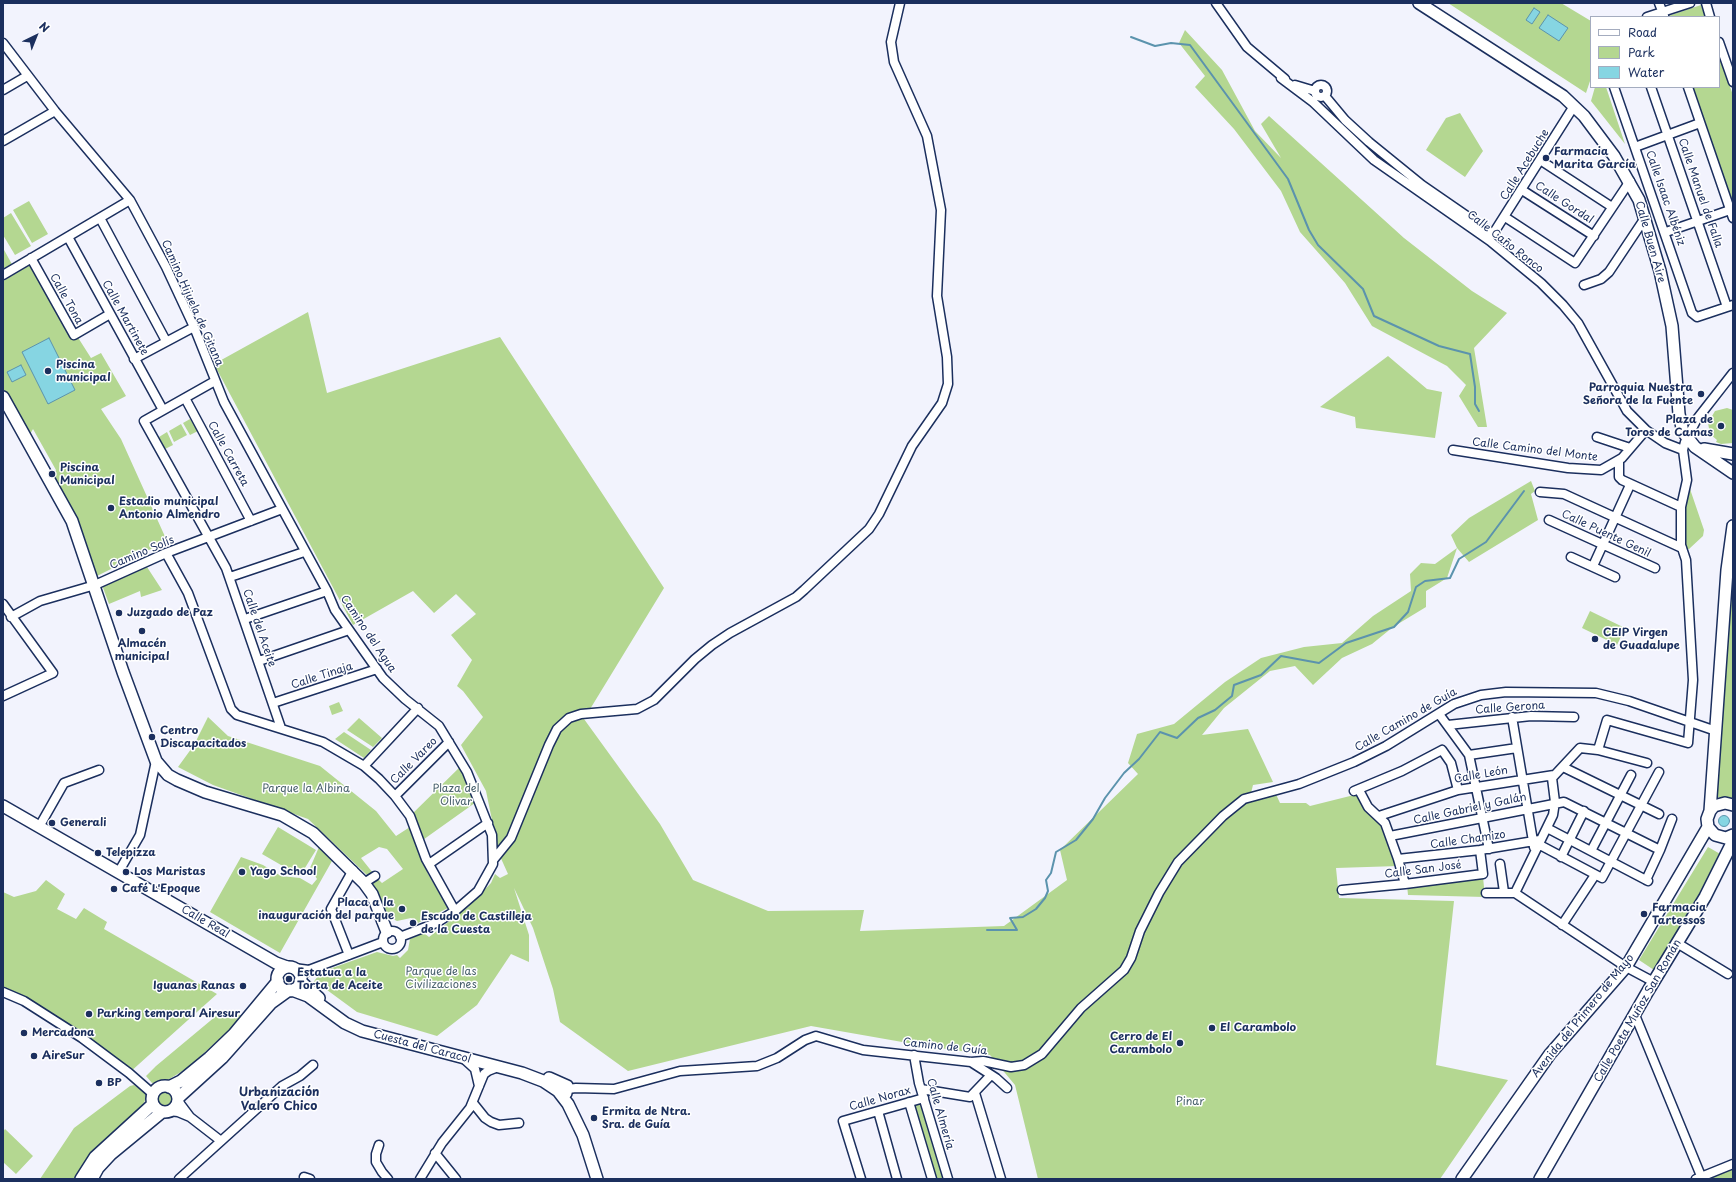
<!DOCTYPE html>
<html>
<head>
<meta charset="utf-8">
<style>
	body { margin:0 }
	#map { position:relative; width:1736px; height:1182px; overflow:hidden; background:#f2f3fd; font-family:"Playpen Sans",sans-serif }
	canvas { display:block }
	.frame { position:absolute; inset:0; border:4px solid #1b2f5e; pointer-events:none }
	.legend { position:absolute; left:1590px; top:16px; width:130px; height:72px; box-sizing:border-box; background:#fff; border:1px solid #a4acbf; margin:0; padding:5px 7px; list-style:none; font-size:12px; color:#1b2f5e }
	.legend li { display:flex; align-items:center; gap:8px; height:20px }
	.legend b { width:20px; border:1px solid #a4acbf }
	.north { position:absolute; left:16px; top:16px; width:40px; height:40px; -webkit-text-stroke:3px #fff; paint-order:stroke; rotate:43deg; font-size:11px; font-weight:700; line-height:16px; text-align:center; color:#1b2f5e }
	.north::after { content:''; display:block; margin:auto; width:14px; height:18px; background:#1b2f5e; clip-path:polygon(50% 0,100% 100%,50% 72%,0 100%) }
</style>
</head>
<body>
<div id="map">
<canvas width="1736" height="1182"></canvas>
<div class="frame"></div>
<ul class="legend">
<li><b style="height:5px;background:#fff"></b>Road</li>
<li><b style="height:11px;background:#b4d791"></b>Park</li>
<li><b style="height:11px;background:#86d5e2"></b>Water</li>
</ul>
<div class="north">N</div>
</div>
<script>
const g = document.querySelector('canvas').getContext('2d');
g.lineJoin = 'round';
function fill(path, color) {
  g.fillStyle = color;
  g.fill(path, 'evenodd');
}
function poly(rows) {
  const path = new Path2D();
  for (const r of rows) {
    if (r.length === 3) {
      path.moveTo(r[0] + r[2], r[1]);
      path.arc(r[0], r[1], r[2], 0, 2 * Math.PI);
      continue;
    }
    path.moveTo(r[0], r[1]);
    for (let i = 2; i < r.length; i += 2) path.lineTo(r[i], r[i + 1]);
  }
  return path;
}
function trace(path, color, width, dash) {
  g.strokeStyle = color;
  g.lineWidth = width;
  g.lineCap = dash ? 'butt' : 'round';
  g.setLineDash(dash || []);
  g.stroke(path);
}
function drawText(font, color, halo, rows, align = 'center') {
  g.font = font + ' "Playpen Sans",sans-serif';
  g.lineWidth = 3;
  g.setLineDash([]);
  g.textBaseline = 'middle';
  g.strokeStyle = halo;
  g.fillStyle = color;
  for (const [text, x, y, turn = 0] of rows) {
    g.save();
    g.translate(x, y);
    g.rotate((+turn || 0) * Math.PI / 180);
    g.textAlign = isNaN(turn) ? turn : align;
    if (halo) g.strokeText(text, 0, 0);
    g.fillText(text, 0, 0);
    g.restore();
  }
}
const green = poly([
	[1448,3,1561,3,1591,21,1591,78,1586,93],
	[1701,5,1705,17,1669,17,1668,16],
	[1185,30,1222,70,1255,131,1281,158,1261,124,1269,116,1404,238,1472,291,1507,313,1474,348,1487,427,1478,427,1459,396,1466,385,1447,366,1372,326,1345,283,1300,232,1281,191,1234,129,1195,87,1205,76,1179,43],
	[1719,56,1733,95,1733,204,1693,87,1719,87],
	[1595,87,1606,87,1625,144,1591,101],
	[1460,113,1483,151,1465,177,1426,150,1446,118],
	[29,201,48,234,32,243,13,210],
	[11,213,31,246,15,255,3,235,3,218],
	[3,248,14,268,3,275],
	[30,265,67,332,74,337,77,336,91,358,101,353,126,396,101,409,121,439,167,541,95,577,52,476,56,470,33,429,29,436,3,388,3,281],
	[308,312,327,393,500,337,664,588,584,719,660,824,693,880,768,911,864,910,860,931,1004,926,1067,880,1060,850,1138,774,1128,763,1137,734,1174,724,1225,682,1261,658,1304,647,1342,643,1373,616,1411,591,1410,574,1421,563,1435,564,1457,548,1451,535,1469,518,1531,481,1535,491,1531,494,1538,520,1469,562,1457,548,1447,578,1426,591,1426,607,1393,627,1372,644,1342,658,1313,685,1295,666,1270,671,1224,708,1202,735,1248,729,1273,782,1253,785,1251,793,1255,797,1274,790,1280,803,1306,803,1310,806,1358,794,1380,823,1398,866,1336,868,1339,898,1454,901,1436,1065,1508,1080,1440,1179,1038,1179,1015,1085,990,1055,925,1046,811,1026,628,1071,560,1022,553,989,533,928,514,888,529,935,529,962,511,954,477,1005,437,1036,357,1012,327,990,318,989,312,984,321,972,377,952,393,956,397,955,400,958,408,950,410,939,424,933,429,937,468,907,491,883,495,874,500,878,508,874,499,854,486,791,461,745,483,717,463,691,457,686,472,660,451,635,476,614,456,594,434,613,413,591,353,625,214,364],
	[1388,356,1427,389,1442,392,1435,438,1356,428,1355,417,1320,407],
	[1727,408,1733,410,1733,443,1721,444,1716,442,1717,440,1710,434,1708,423,1715,411],
	[190,419,198,431,190,435,183,423],
	[181,424,187,435,174,442,169,431],
	[167,432,173,445,165,449,159,437],
	[1686,489,1690,489,1704,530,1703,536,1689,549,1685,549,1682,532],
	[1733,544,1733,799,1716,797],
	[147,567,162,590,141,597,140,591,109,604,102,585],
	[1590,611,1625,628,1617,645,1582,628],
	[339,702,343,711,332,715,329,706],
	[208,717,228,736,320,766,376,811,396,836,410,827,428,874,448,908,416,924,411,918,397,921,389,917,372,882,377,878,382,883,403,869,387,849,379,847,361,858,373,873,368,876,308,819,213,785,178,767,194,745],
	[359,718,382,738,373,747,347,730],
	[344,732,371,750,364,758,335,739],
	[463,764,479,800,420,842,410,816],
	[278,827,316,850,300,876,262,854],
	[319,847,332,861,280,953,210,912,241,857,263,865,281,876,300,878,312,885,317,879,310,868],
	[1708,847,1722,855,1654,970,1639,960],
	[1483,877,1485,897,1408,895,1407,885],
	[46,880,65,894,57,909,76,919,84,908,107,922,104,929,217,994,129,1073,3,992,3,892,14,897,36,891],
	[245,1015,189,1067,166,1081,152,1083,146,1076,156,1066,216,1016],
	[134,1085,145,1093,146,1098,141,1109,116,1129,88,1161,77,1179,40,1179,74,1128,130,1086],
	[165,1099,9],
	[921,1103,944,1179,934,1179,913,1106],
	[5,1129,33,1156,16,1174,3,1162,3,1132],
	[1733,1167,1733,1179,1705,1179]
]);
const water = poly([
	[1534,8,1540,12,1532,24,1526,20,1534,8],
	[1548,15,1568,28,1559,41,1539,28,1548,15],
	[49,338,75,390,48,404,22,352,49,338],
	[21,365,26,375,12,382,7,372,21,365],
	[1724,821,5.5]
]);
const stream = poly([
	[1131,37,1155,46,1171,43,1190,45,1288,179,1309,230,1318,245,1363,289,1374,316,1439,346,1470,354,1475,387,1475,404,1479,411],
	[987,930,1017,930,1010,918,1023,917,1036,909,1045,898,1048,891,1046,880,1051,873,1056,852,1076,840,1093,819,1105,798,1124,773,1139,759,1160,732,1177,738,1198,718,1215,710,1232,696,1234,685,1261,675,1281,656,1319,663,1346,643,1394,627,1408,612,1416,587,1425,581,1450,578,1459,559,1486,542,1524,491]
]);
const street = poly([
	[1216,3,1247,47,1285,79],
	[1659,3,1664,16],
	[1706,3,1710,17],
	[1647,17,1690,3],
	[1719,42,1733,82],
	[3,43,55,111,130,200,166,267,194,327,224,402,327,591,335,610,383,678,405,699,439,726,467,772,492,835,493,864,478,891,455,911,436,923,400,937],
	[1281,78,1313,102,1374,160,1490,241,1541,283,1563,305,1578,323,1627,411,1646,430,1665,443,1683,450],
	[1295,85,1315,91],
	[1321,91,6],
	[1614,87,1692,313,1697,317,1733,305],
	[1651,87,1727,307],
	[1688,87,1733,218],
	[3,90,27,76],
	[1325,96,1345,120,1369,142,1422,185,1493,234,1574,106],
	[3,141,55,111],
	[1635,147,1700,123],
	[1540,160,1612,207],
	[1522,190,1594,236],
	[1505,217,1575,263,1630,181],
	[100,218,166,341],
	[1666,232,1730,210],
	[68,237,163,410],
	[31,258,74,335,110,314],
	[3,275,130,200],
	[1584,285,1601,279,1609,272,1645,218],
	[134,359,194,327],
	[215,381,144,421,226,568,281,728],
	[185,398,251,521],
	[1597,437,1630,448],
	[1453,450,1568,468,1601,470,1622,458,1646,430],
	[1619,460,1619,477,1622,480,1681,507],
	[1540,492,1564,494,1682,548],
	[1549,520,1655,568],
	[166,553,188,593,231,709,237,715,323,742,364,766,379,779,395,796,410,816,426,859,455,911],
	[1571,557,1615,577],
	[1593,566,1630,485],
	[230,577,304,552],
	[3,604,53,673,3,696],
	[11,617,40,601,95,585,166,553,282,509],
	[245,619,327,591],
	[259,661,349,630],
	[273,703,377,669],
	[1439,714,1469,755,1489,849],
	[1512,717,1534,847],
	[1448,725,1531,716,1574,717],
	[1598,750,1607,720,1688,743,1693,680,1686,560,1681,545,1681,507,1687,480,1683,450,1685,442,1697,419,1733,373],
	[1469,755,1517,748],
	[364,766,418,708],
	[1563,767,1659,814],
	[1359,790,1368,807,1385,823,1398,859,1405,884],
	[1354,791,1402,771,1442,750,1451,763,1458,790],
	[395,796,449,742],
	[1379,816,1458,790,1554,775],
	[39,827,64,783,99,770],
	[1547,828,1648,881],
	[1390,836,1564,802,1660,850],
	[1538,844,1602,878,1659,772],
	[1591,851,1631,775],
	[1561,857,1584,811],
	[494,859,511,838,549,745,557,729,569,718,581,714,637,709,654,700,695,659,712,645,730,633,796,597,804,590,869,529,879,514,912,446,942,403,948,384,947,357,937,296,941,210,927,136,894,62,891,42,900,3],
	[1398,859,1480,850,1540,840],
	[429,864,488,823],
	[1500,864,1504,892],
	[118,873,140,835,156,761],
	[1646,880,1660,850,1672,819],
	[364,883,375,876],
	[1342,890,1405,884,1483,874,1480,850],
	[1486,893,1515,893,1626,967,1654,982],
	[1515,893,1553,815,1555,802,1552,778,1580,748,1598,750,1647,763],
	[1562,925,1595,875],
	[392,940,9],
	[1677,943,1728,974],
	[349,955,331,909,353,870],
	[294,968,309,970,300,977],
	[309,970,383,942],
	[3,992,24,1001,82,1038,129,1073,153,1094],
	[1635,1015,1701,1176],
	[914,1055,919,1083,948,1179],
	[464,1059,475,1069,479,1086],
	[971,1062,996,1078,1007,1088],
	[568,1089,576,1088,614,1089,680,1071,757,1066,777,1058,805,1040,816,1036,863,1050,971,1062,983,1061,1011,1067,1024,1065,1042,1054,1081,1008,1124,970,1131,958,1140,931,1159,893,1178,862,1223,816,1244,799,1299,784,1354,762,1386,746,1454,704,1481,695,1506,692,1596,693,1629,701,1716,731],
	[921,1089,970,1097,991,1075],
	[975,1093,1001,1179],
	[178,1101,190,1117],
	[909,1102,932,1179],
	[473,1103,485,1118,491,1122,499,1125,519,1123],
	[169,1111,178,1112,190,1117,221,1141],
	[878,1111,897,1179],
	[379,1145,376,1154,376,1162,382,1172,388,1179],
	[435,1153,456,1179],
	[304,1177,310,1179],
	[179,1179,282,1086,300,1076,313,1065],
	[420,1179,442,1143,470,1108,484,1074,488,1071,498,1067],
	[861,1179,843,1121,924,1098],
	[1696,1179,1733,1164]
]);
const secondary = poly([
	[1419,3,1563,96,1584,116,1614,156,1639,200,1660,271,1672,326,1679,414,1683,432,1695,447,1733,473],
	[3,397,72,521,123,672,156,761,168,775,177,780,205,792,282,815,313,833,364,883,372,894,387,932],
	[1704,449,1733,454],
	[1733,805,1725,803,1714,806,1710,811,1707,819,1708,827,1715,835,1726,838,1733,835],
	[3,806,276,963,287,967],
	[1710,811,1727,570,1733,526],
	[289,979,12],
	[300,981,319,998],
	[292,990,308,996,345,1023,362,1031,522,1073,543,1081,558,1091,568,1104,583,1135,597,1179],
	[549,1078,567,1086,566,1093,561,1094],
	[165,1099,13],
	[169,1087,181,1081,209,1058,234,1034,278,981],
	[178,1098,222,1058,271,1003,289,990],
	[81,1179,95,1157,153,1104],
	[92,1179,98,1168,111,1154,162,1112],
	[1462,1179,1550,1054,1626,967,1708,827],
	[1540,1179,1648,991,1705,897,1733,841]
]);
const markers = [
	[1546,158,4,"#1b2f5e"],
	[48,371,4,"#1b2f5e"],
	[1701,394,4,"#1b2f5e"],
	[1721,426,4,"#1b2f5e"],
	[52,474,4,"#1b2f5e"],
	[111,508,4,"#1b2f5e"],
	[119,613,4,"#1b2f5e"],
	[142,631,4,"#1b2f5e"],
	[1595,639,4,"#1b2f5e"],
	[152,737,4,"#1b2f5e"],
	[52,823,4,"#1b2f5e"],
	[98,853,4,"#1b2f5e"],
	[126,872,4,"#1b2f5e"],
	[242,872,4,"#1b2f5e"],
	[114,889,4,"#1b2f5e"],
	[402,909,4,"#1b2f5e"],
	[1644,914,4,"#1b2f5e"],
	[413,923,4,"#1b2f5e"],
	[289,979,4,"#1b2f5e"],
	[243,986,4,"#1b2f5e"],
	[89,1014,4,"#1b2f5e"],
	[1212,1028,4,"#1b2f5e"],
	[24,1033,4,"#1b2f5e"],
	[1180,1043,4,"#1b2f5e"],
	[34,1056,4,"#1b2f5e"],
	[99,1083,4,"#1b2f5e"],
	[594,1118,4,"#1b2f5e"]
];
const poiNames = [
	["Farmacia",1554,152],
	["Marita García",1554,165],
	["Piscina",56,365],
	["municipal",56,378],
	["Parroquia Nuestra",1693,388,"right"],
	["Señora de la Fuente",1693,401,"right"],
	["Plaza de",1713,420,"right"],
	["Toros de Camas",1713,433,"right"],
	["Piscina",60,468],
	["Municipal",60,481],
	["Estadio municipal",119,502],
	["Antonio Almendro",119,515],
	["Juzgado de Paz",127,613],
	["CEIP Virgen",1603,633],
	["de Guadalupe",1603,646],
	["Almacén",142,644,"center"],
	["municipal",142,657,"center"],
	["Centro",160,731],
	["Discapacitados",160,744],
	["Generali",60,823],
	["Telepizza",106,853],
	["Los Maristas",134,872],
	["Yago School",250,872],
	["Café L'Epoque",122,889],
	["Placa a la",394,903,"right"],
	["inauguración del parque",394,916,"right"],
	["Farmacia",1652,908],
	["Tartessos",1652,921],
	["Escudo de Castilleja",421,917],
	["de la Cuesta",421,930],
	["Estatua a la",297,973],
	["Torta de Aceite",297,986],
	["Iguanas Ranas",235,986,"right"],
	["Parking temporal Airesur",97,1014],
	["El Carambolo",1220,1028],
	["Mercadona",32,1033],
	["Cerro de El",1172,1037,"right"],
	["Carambolo",1172,1050,"right"],
	["AireSur",42,1056],
	["BP",107,1083],
	["Ermita de Ntra.",602,1112],
	["Sra. de Guía",602,1125]
];
const streetNames = [
	["Calle Acebuche",1525,165,-58],
	["Calle Manuel de Falla",1700,193,71],
	["Calle Isaac Albéniz",1665,198,71],
	["Calle Gordal",1564,203,33],
	["Calle Caño Ronco",1505,242,38],
	["Calle Buen Aire",1650,242,74],
	["Calle Tona",66,299,61],
	["Camino Hijuela de Gitana",192,303,66],
	["Calle Martinete",125,318,61],
	["Calle Camino del Monte",1535,450,7],
	["Calle Carreta",228,454,61],
	["Calle Puente Genil",1606,534,25],
	["Camino Solís",142,553,-23],
	["Calle del Aceite",259,628,71],
	["Camino del Agua",368,634,56],
	["Calle Tinaja",322,676,-18],
	["Calle Gerona",1510,708,-4],
	["Calle Camino de Guía",1406,720,-30],
	["Calle Vareo",414,761,-45],
	["Calle León",1481,775,-10],
	["Calle Gabriel y Galán",1470,809,-12],
	["Calle Chamizo",1468,840,-8],
	["Calle San José",1423,870,-7],
	["Calle Real",205,922,30],
	["Calle Poeta Muñoz San Román",1638,1011,-60],
	["Avenida del Primero de Mayo",1583,1016,-51],
	["Cuesta del Caracol",422,1047,15],
	["Camino de Guía",945,1047,6],
	["Calle Norax",880,1099,-16],
	["Calle Almería",940,1114,74]
];
const parkNames = [
	["Parque la Albina",306,789],
	["Plaza del",456,789],
	["Olivar",456,802],
	["Parque de las",441,972],
	["Civilizaciones",441,985],
	["Pinar",1190,1102]
];
const neighbourhoodNames = [
	["Urbanización",279,1093],
	["Valero Chico",279,1107]
];
fill(green, '#b4d791');
fill(water, '#86d5e2');
trace(water, '#5b93ad', 1);
trace(stream, '#5b93ad', 2);
trace(street, '#1b2f5e', 11);
trace(secondary, '#1b2f5e', 14);
trace(street, '#fff', 8);
trace(secondary, '#fff', 11);
for (const [x, y, r, color] of markers) {
  const dot = new Path2D();
  dot.arc(x, y, r, 0, 2 * Math.PI);
  g.fillStyle = color;
  g.fill(dot);
  trace(dot, '#fff', 1.5);
}
drawText('bold 11px', '#1b2f5e', '#fff', poiNames, 'left');
drawText('11px', '#1b2f5e', '#fff', streetNames);
drawText('11px', '#49616d', '#fff', parkNames);
drawText('bold 12px', '#1b2f5e', '#fff', neighbourhoodNames);
</script>
</body>
</html>
